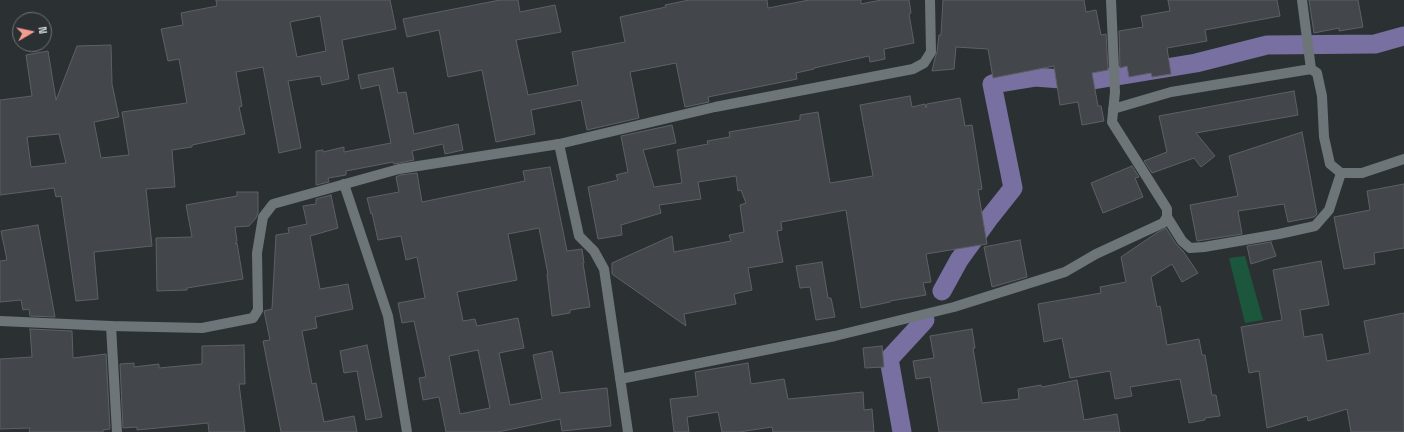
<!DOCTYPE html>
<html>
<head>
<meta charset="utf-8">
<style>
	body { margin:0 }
	#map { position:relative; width:1404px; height:432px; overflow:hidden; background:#2b3133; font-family:"Space Grotesk",sans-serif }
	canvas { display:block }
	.north { position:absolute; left:12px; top:12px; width:40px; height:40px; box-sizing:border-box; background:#2b3133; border:1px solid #6d7375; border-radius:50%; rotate:81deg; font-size:11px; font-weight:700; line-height:16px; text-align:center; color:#d1d5d7 }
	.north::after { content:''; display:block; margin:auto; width:14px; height:18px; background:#f59c91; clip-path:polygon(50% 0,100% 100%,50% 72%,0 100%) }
</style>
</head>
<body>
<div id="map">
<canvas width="1404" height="432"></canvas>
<div class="north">N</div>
</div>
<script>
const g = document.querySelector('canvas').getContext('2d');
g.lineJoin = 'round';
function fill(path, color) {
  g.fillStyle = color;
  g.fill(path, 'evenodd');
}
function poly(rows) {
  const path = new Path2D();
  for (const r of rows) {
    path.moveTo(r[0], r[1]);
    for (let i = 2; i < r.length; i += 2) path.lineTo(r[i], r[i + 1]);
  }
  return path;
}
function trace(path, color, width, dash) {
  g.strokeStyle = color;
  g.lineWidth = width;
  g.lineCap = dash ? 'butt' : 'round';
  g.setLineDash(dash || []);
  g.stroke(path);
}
const green = poly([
	[1245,256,1263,320,1245,323,1229,258]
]);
const canal = poly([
	[942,291,959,260,990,217,1013,188,992,84,1035,77,1087,81,1196,63,1267,45,1375,44,1404,36],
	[902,432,889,359,925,320]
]);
const building = poly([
	[216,0,390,0,396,29,342,40,349,79,322,85,320,76,288,81,301,148,279,153,263,67,236,72,242,106,239,107,245,134,192,145,192,147,172,150,175,187,146,189,152,246,94,252,98,299,76,301,61,196,56,197,54,188,0,195,0,100,32,96,26,55,48,51,56,100,77,46,111,45,112,84,119,117,94,122,101,158,129,155,122,112,187,103,179,59,168,61,161,29,183,25,181,13,217,6,216,0],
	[320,16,326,51,297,57,290,22,320,16],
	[59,134,66,163,31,167,27,137,59,134],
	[500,0,518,0,520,12,555,5,561,32,516,40,528,95,578,85,572,52,625,42,620,17,666,7,665,5,689,0,767,0,768,8,809,0,861,0,861,4,881,0,909,0,911,13,909,14,914,43,884,49,885,59,870,62,869,56,814,68,814,69,796,73,797,79,708,97,709,102,685,107,676,63,630,72,639,118,587,130,581,100,531,110,535,134,496,142,482,70,448,77,439,30,407,37,403,19,500,0],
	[943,0,1084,0,1086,12,1096,10,1101,35,1106,34,1108,70,1092,73,1098,106,1101,106,1104,121,1082,125,1078,102,1060,105,1054,66,993,78,988,49,956,47,954,69,932,71,935,58,937,52,939,35,941,35,943,0],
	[1168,0,1277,0,1280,16,1205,30,1207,41,1167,48,1171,74,1152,77,1151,73,1129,77,1127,66,1120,68,1119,31,1143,27,1141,16,1170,11,1168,0],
	[1309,0,1358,0,1363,27,1339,31,1339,28,1314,33,1309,0],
	[393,68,398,93,406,92,414,134,458,124,463,150,445,154,443,144,412,151,414,160,394,164,393,162,346,171,346,175,328,178,329,182,316,185,316,151,323,150,323,152,344,147,344,152,391,143,379,85,361,89,358,75,393,68],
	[1294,91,1298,115,1196,133,1215,156,1201,167,1194,158,1152,173,1144,161,1167,152,1159,116,1294,91],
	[910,96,912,107,925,104,926,108,927,104,960,98,965,126,972,125,982,189,978,190,987,244,926,254,931,282,923,283,926,295,890,301,890,302,861,308,846,210,781,222,782,230,777,231,783,262,748,268,752,290,734,294,736,304,684,314,686,326,612,274,612,263,672,236,674,252,731,241,729,235,744,232,740,205,746,203,741,190,738,191,736,176,698,182,701,199,659,205,661,213,621,225,622,235,598,239,588,187,618,180,616,175,628,172,621,136,672,125,676,143,643,150,654,187,682,183,677,150,708,144,707,141,730,137,729,132,800,120,800,115,818,112,830,183,873,176,860,105,910,96],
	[1302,132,1317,214,1314,217,1288,222,1284,204,1238,211,1242,234,1197,241,1190,205,1238,196,1229,156,1302,132],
	[1132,166,1139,177,1135,178,1143,197,1103,213,1091,183,1132,166],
	[550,167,567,251,582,249,584,263,583,263,590,307,570,310,570,313,552,316,547,274,548,274,539,228,508,234,517,280,457,292,463,321,475,319,477,326,518,318,524,348,499,353,510,405,542,399,533,355,552,351,560,393,607,388,611,426,562,431,560,419,498,432,446,432,439,397,423,400,419,378,426,377,414,321,402,323,398,303,425,298,417,257,406,260,401,236,378,240,372,213,371,214,367,198,399,192,396,177,400,175,417,173,422,202,525,181,523,171,550,167],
	[478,350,490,408,460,414,449,356,478,350],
	[1404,184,1404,248,1374,253,1375,264,1344,269,1334,217,1370,210,1367,191,1404,184],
	[237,192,258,192,258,213,256,218,249,226,235,227,237,241,235,244,237,243,243,279,187,288,187,290,157,291,156,238,192,237,186,205,237,196,237,192],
	[331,195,338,228,310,236,320,289,348,284,353,309,315,317,317,328,302,331,312,384,316,383,324,422,354,416,357,432,281,432,263,341,270,340,264,311,272,309,276,235,289,233,288,228,307,224,303,206,316,204,316,199,331,195],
	[38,225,55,317,30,316,29,309,23,310,21,300,0,302,0,261,7,260,1,231,38,225],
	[1166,228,1176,244,1183,251,1198,273,1182,282,1172,264,1151,277,1157,307,1160,306,1167,345,1199,339,1202,355,1205,355,1212,395,1216,395,1220,416,1205,418,1205,420,1189,423,1180,379,1130,387,1132,396,1115,399,1110,371,1070,378,1062,338,1044,342,1038,304,1101,293,1100,287,1126,282,1121,257,1158,232,1166,228],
	[1020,240,1027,277,992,287,984,247,1020,240],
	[1271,242,1276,256,1251,264,1247,246,1271,242],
	[1321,261,1329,305,1300,310,1304,337,1322,334,1327,361,1370,353,1364,321,1404,313,1404,432,1351,432,1347,409,1308,421,1307,416,1267,428,1259,371,1249,373,1241,327,1282,320,1273,270,1321,261],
	[822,262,828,298,831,298,835,317,816,320,810,287,800,288,796,266,822,262],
	[30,329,72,331,73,358,106,354,110,429,103,430,103,432,29,432,30,428,0,429,0,359,32,357,30,329],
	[972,329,975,348,973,348,982,403,1019,399,1018,389,1041,385,1042,387,1077,380,1084,420,1117,414,1120,432,939,432,930,377,916,379,913,361,934,358,930,336,972,329],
	[244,345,245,384,239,384,245,432,209,432,208,423,137,430,137,427,123,428,120,364,134,363,134,367,159,364,159,368,202,364,202,346,244,345],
	[367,345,382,417,366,420,357,371,344,373,340,351,367,345],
	[882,346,884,367,865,368,863,348,882,346],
	[748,363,751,384,784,379,788,399,863,392,864,410,872,409,874,432,773,432,772,427,739,432,722,432,718,412,687,417,689,432,674,432,670,399,698,396,695,372,748,363]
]);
const minor = poly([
	[1302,0,1311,69],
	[1113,109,1171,92,1311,69,1317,73,1322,96,1324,137,1330,164,1341,173,1362,173,1404,159],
	[559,144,579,236,594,251,604,269,628,432],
	[344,184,388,316,407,432],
	[1167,217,1182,241,1190,248,1204,247,1279,234,1315,226,1329,210,1341,173],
	[111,326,117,432],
	[620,379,835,336,954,307,1065,272,1096,254,1163,223,1167,217,1167,209,1112,122,1115,92,1111,0]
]);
const tertiary = poly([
	[0,321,111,326,202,328,253,318,258,310,257,253,263,217,273,204,399,169,559,144,715,107,913,69,924,63,931,52,930,0]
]);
fill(green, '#1c563c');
trace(canal, '#7770a1', 19);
fill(building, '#43464b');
trace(building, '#5d6166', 1);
trace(minor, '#6e7578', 10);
trace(tertiary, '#6e7578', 10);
</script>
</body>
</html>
